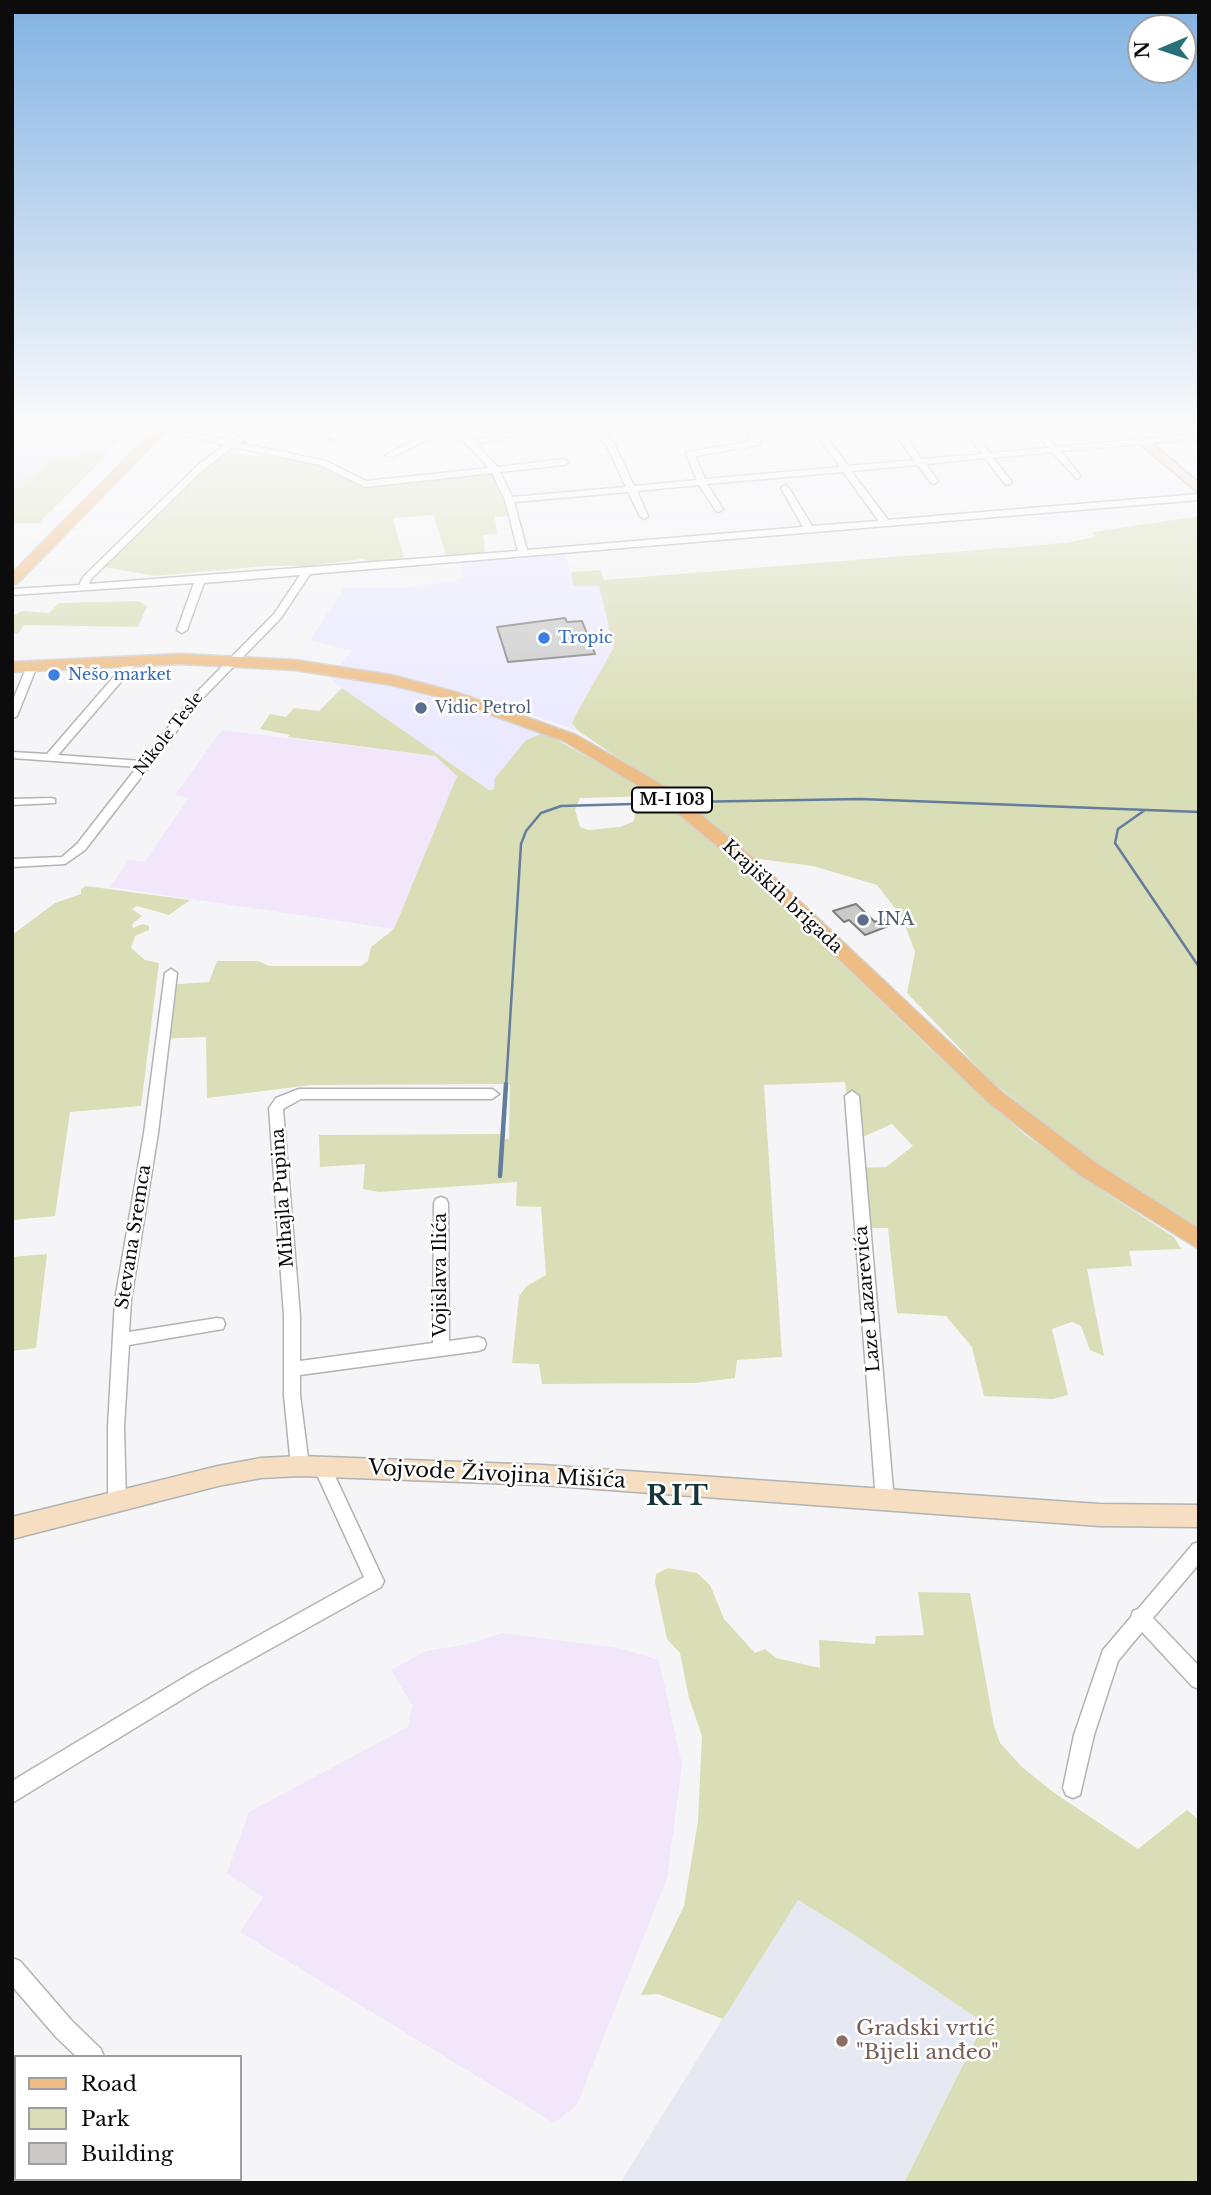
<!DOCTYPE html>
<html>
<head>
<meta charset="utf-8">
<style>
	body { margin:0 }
	#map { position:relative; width:1211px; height:2195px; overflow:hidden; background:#f5f5f7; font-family:"Libre Baskerville",serif }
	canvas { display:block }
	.frame { position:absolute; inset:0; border:14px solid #0c0c0d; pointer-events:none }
	.legend { position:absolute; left:14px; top:2055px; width:228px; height:126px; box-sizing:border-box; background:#fff; border:2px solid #9e9e9e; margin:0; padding:9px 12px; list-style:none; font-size:21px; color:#0c0c0d }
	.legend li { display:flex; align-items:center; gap:14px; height:35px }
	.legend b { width:35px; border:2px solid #9e9e9e }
	.north { position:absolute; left:1127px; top:14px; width:70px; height:70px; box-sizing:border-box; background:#fff; border:2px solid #9e9e9e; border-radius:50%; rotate:268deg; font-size:19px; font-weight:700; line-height:28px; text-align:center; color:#0c0c0d }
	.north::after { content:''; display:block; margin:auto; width:24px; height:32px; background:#27707a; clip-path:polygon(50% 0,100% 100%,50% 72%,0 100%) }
</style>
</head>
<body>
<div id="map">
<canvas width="1211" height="2195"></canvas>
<div class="frame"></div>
<ul class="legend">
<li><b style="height:9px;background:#edbd85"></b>Road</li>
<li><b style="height:19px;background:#d9deb6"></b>Park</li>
<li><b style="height:19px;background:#cbcac9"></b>Building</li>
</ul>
<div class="north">N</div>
</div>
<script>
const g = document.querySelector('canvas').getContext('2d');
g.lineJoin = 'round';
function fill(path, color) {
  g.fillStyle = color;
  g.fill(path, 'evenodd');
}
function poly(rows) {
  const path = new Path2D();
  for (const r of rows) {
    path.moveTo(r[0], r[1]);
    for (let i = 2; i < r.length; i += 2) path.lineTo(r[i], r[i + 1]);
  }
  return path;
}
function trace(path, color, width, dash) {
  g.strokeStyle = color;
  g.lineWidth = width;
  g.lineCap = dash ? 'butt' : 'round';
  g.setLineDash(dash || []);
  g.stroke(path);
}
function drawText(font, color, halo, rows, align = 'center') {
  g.font = font + ' "Libre Baskerville",serif';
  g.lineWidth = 5;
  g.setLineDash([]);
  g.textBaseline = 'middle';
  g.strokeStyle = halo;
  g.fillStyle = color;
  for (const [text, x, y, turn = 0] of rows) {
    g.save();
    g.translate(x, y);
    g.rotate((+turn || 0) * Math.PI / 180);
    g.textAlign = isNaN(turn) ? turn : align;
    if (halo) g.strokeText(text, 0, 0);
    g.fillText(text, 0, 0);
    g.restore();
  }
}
const commercial = poly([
	[566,553,573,586,599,585,614,647,575,716,572,723,577,730,446,687,339,666,352,651,310,640,344,588,406,588,456,580,463,578,460,561],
	[333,672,486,710,548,733,494,791,489,790,342,688,329,677]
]);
const industrial = poly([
	[222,730,435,756,457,776,394,929,110,887,129,860,144,862,189,798,175,795],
	[502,1633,619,1648,659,1660,682,1765,667,1878,577,2105,554,2123,240,1932,263,1897,227,1873,249,1812,408,1727,412,1705,391,1670,426,1651,469,1644]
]);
const built = poly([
	[59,428,132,429,65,493,12,486,12,436,45,439],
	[797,1900,853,1934,984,2023,904,2183,620,2183]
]);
const green = poly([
	[89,450,111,451,39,523,12,523,12,486,20,487,52,459,75,462],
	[225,451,253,456,273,453,314,462,369,487,492,471,509,516,495,517,497,534,483,535,485,553,446,556,434,515,393,518,404,559,372,562,362,559,307,566,266,566,154,576,105,567],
	[1199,516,1199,1229,1084,1156,989,1079,907,993,915,952,902,917,877,885,813,866,751,858,687,805,577,730,572,723,575,716,614,647,599,586,573,586,571,572,600,570,604,580,1066,543,1095,537,1093,532],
	[138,601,147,606,138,627,24,625,18,634,12,633,12,616,22,611,49,613,59,603],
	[342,688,489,790,494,790,495,778,526,740,544,733,639,785,654,796,580,798,575,810,580,827,589,830,620,827,634,821,635,813,647,813,649,807,669,807,702,832,756,880,927,1046,1024,1134,1106,1193,1174,1237,1181,1249,1129,1251,1132,1266,1087,1269,1104,1356,1090,1350,1081,1326,1072,1322,1052,1329,1068,1395,1053,1399,984,1396,972,1347,946,1316,897,1313,888,1228,866,1228,856,1168,886,1167,913,1146,892,1124,854,1141,845,1082,764,1085,782,1357,737,1360,735,1378,694,1383,542,1384,539,1364,512,1363,519,1296,527,1286,546,1275,541,1207,516,1206,517,1182,379,1192,363,1189,365,1164,320,1167,319,1135,502,1134,502,1139,509,1139,510,1084,311,1085,207,1098,206,1037,160,1039,166,985,209,982,217,961,258,961,269,966,361,966,368,961,371,947,394,929,457,776,435,756,288,737,290,735,260,729,270,714,286,717,294,708,319,711],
	[86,886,190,900,169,915,137,906,132,909,142,916,132,924,133,928,143,924,149,926,149,930,135,936,131,948,145,960,159,963,141,1106,70,1112,55,1216,12,1220,12,935,55,903,81,894,81,889],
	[47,1254,36,1348,12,1351,12,1257],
	[668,1568,697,1573,710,1585,724,1619,755,1653,765,1649,776,1658,820,1668,819,1640,875,1644,876,1636,924,1635,918,1592,970,1593,994,1726,1000,1743,1022,1767,1053,1792,1138,1849,1187,1810,1199,1820,1199,2183,904,2183,984,2023,853,1934,798,1900,723,2019,658,1994,641,1995,684,1906,698,1821,702,1736,689,1698,680,1653,667,1639,655,1582,656,1574]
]);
const streamFar1 = poly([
	[686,802,860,799,1199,812],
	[1145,810,1118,829,1115,843,1199,967],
	[506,1086,521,844,526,831,541,813,561,806,667,803]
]);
const stream = poly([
	[500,1176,506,1084]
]);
const building = poly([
	[565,618,567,622,582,621,595,654,508,662,497,627,565,618],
	[856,904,875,922,884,919,891,925,865,935,849,920,844,922,833,911,856,904]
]);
const street = poly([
	[153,428,169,428,231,441,253,428,263,428,240,443,326,461,366,481,489,468,467,445,446,431,392,457,385,455,439,428,453,428,471,440,532,428,532,432,476,444,498,467,564,459,568,462,564,465,500,472,512,497,626,487,606,444,586,428,595,428,599,431,621,428,604,434,614,443,634,486,697,480,686,454,687,452,752,441,743,428,751,428,761,440,759,445,695,456,705,479,840,467,812,428,820,428,848,466,914,460,891,428,899,428,922,459,982,454,962,428,970,428,990,453,1048,448,1031,428,1039,428,1056,447,1199,434,1199,439,1060,451,1081,476,1077,479,1052,452,993,458,1012,482,1008,485,1005,484,985,458,926,464,938,481,934,484,931,483,918,465,851,471,888,520,1199,494,1199,500,310,574,281,618,199,702,85,850,65,864,12,867,12,859,62,857,77,844,137,767,12,758,12,752,47,754,130,658,134,657,139,660,138,662,58,755,142,761,191,698,274,614,300,575,204,583,187,630,182,633,177,630,194,583,12,595,12,589,79,585,84,576,198,465,225,445,153,428],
	[233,447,320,465,365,487,492,473,505,500,518,551,89,584,91,579,204,469,233,447],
	[843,472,879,521,812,526,789,488,785,485,781,488,803,527,527,550,514,502,628,492,640,516,644,519,648,516,637,491,699,485,716,511,719,512,723,509,707,484,843,472],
	[342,428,352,428,335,439,329,439,329,435,342,428],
	[32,663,37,666,17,716,12,719,12,702,27,666,32,663],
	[51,798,55,799,55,803,12,805,12,799,51,798],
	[171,969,177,973,158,1133,131,1300,129,1332,217,1318,223,1319,225,1324,223,1329,217,1330,129,1345,124,1427,126,1502,123,1507,117,1510,111,1507,108,1502,108,1427,115,1300,144,1133,165,973,171,969],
	[299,1089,492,1089,499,1094,492,1099,301,1099,283,1109,300,1316,300,1361,433,1343,434,1203,436,1199,441,1197,446,1199,448,1203,449,1341,478,1337,484,1339,486,1344,484,1349,478,1351,300,1375,300,1395,309,1466,306,1471,300,1473,294,1471,291,1466,284,1395,284,1316,269,1108,276,1098,299,1089],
	[852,1091,859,1096,894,1501,891,1506,885,1509,879,1506,876,1501,845,1096,852,1091],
	[322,1459,328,1461,381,1575,384,1581,381,1587,209,1683,12,1803,12,1781,195,1671,364,1577,313,1466,316,1461,322,1459],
	[1199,1542,1199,1564,1153,1618,1199,1666,1199,1689,1192,1686,1142,1632,1118,1661,1094,1735,1080,1795,1073,1798,1066,1795,1063,1788,1074,1735,1103,1650,1131,1617,1133,1611,1138,1609,1193,1544,1199,1542],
	[12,1958,20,1961,72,2021,101,2049,104,2057,77,2057,56,2037,12,1986,12,1958],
	[210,2179,236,2179,238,2183,212,2183,210,2179]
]);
const secondary = poly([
	[1121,428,1134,428,1199,483,1199,493,1121,428],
	[300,1456,542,1465,1099,1504,1199,1505,1199,1527,1099,1526,542,1485,300,1476,261,1478,218,1486,12,1539,12,1517,218,1466,261,1458,300,1456]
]);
const primary = poly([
	[156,428,169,428,17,584,12,585,12,573,156,428],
	[181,654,295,660,391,675,456,692,576,735,671,790,757,861,1003,1093,1096,1163,1199,1229,1199,1249,1080,1175,989,1103,745,869,659,798,564,741,444,698,391,685,295,670,181,664,12,672,12,662,181,654]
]);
const markers = [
	[544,638,7,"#3f7fe0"],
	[54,675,7,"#3f7fe0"],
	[421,708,7,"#5c6f8a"],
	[863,920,7,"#5c6f8a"],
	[842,2041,7,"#8d6e63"]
];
const farShopnames = [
	["Tropic",558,638],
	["Nešo market",68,675]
];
const farServicenames = [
	["Vidic Petrol",435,708]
];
const farStreetnames = [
	["Nikole Tesle",169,734,-52]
];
const shields = [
	[672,800,80]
];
const shieldNames = [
	["M-I 103",672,800]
];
const streetNames = [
	["Krajiških brigada",782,897,43],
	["Mihajla Pupina",283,1198,-94],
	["Stevana Sremca",134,1237,-81],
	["Vojislava Ilića",441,1275,-90],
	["Laze Lazarevića",868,1299,-95]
];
const serviceNames = [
	["INA",877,920]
];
const nearStreetnames = [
	["Vojvode Živojina Mišića",497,1475,3]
];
const nearEducationnames = [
	["Gradski vrtić",856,2029],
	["\"Bijeli anđeo\"",856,2053]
];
const nearDistrictnames = [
	["RIT",678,1497]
];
fill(commercial, '#ebe9ff');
fill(industrial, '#f2e6fa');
fill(built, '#e6e9f2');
fill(green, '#d9deb6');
trace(streamFar1, '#647d9c', 2.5);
trace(stream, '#647d9c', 4.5);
fill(building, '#cbcac9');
trace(building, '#7f7e7d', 2);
trace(street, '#b2b3b4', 3);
trace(secondary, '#b2b3b4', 3);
trace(primary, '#d3d3d3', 3);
fill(street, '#fff');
fill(secondary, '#f6dec2');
fill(primary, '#edbd85');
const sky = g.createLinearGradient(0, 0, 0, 735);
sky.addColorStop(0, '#82b2e2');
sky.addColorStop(0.58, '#fafafb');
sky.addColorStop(1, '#fafafb00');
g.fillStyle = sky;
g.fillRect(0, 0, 1211, 735);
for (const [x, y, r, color] of markers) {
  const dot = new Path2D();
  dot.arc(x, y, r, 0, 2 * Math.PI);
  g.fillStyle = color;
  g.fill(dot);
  trace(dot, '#fff', 2.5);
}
drawText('16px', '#366cbe', '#fff', farShopnames, 'left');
drawText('16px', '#4e5e75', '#fff', farServicenames, 'left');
drawText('16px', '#0c0c0d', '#fff', farStreetnames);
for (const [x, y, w] of shields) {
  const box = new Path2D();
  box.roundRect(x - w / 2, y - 12.5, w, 25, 5);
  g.fillStyle = '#fff';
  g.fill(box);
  trace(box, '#0c0c0d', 2);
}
drawText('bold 16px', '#0c0c0d', null, shieldNames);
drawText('18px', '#0c0c0d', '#fff', streetNames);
drawText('18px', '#4e5e75', '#fff', serviceNames, 'left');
drawText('21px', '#0c0c0d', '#fff', nearStreetnames);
drawText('21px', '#785e54', '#fff', nearEducationnames, 'left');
g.letterSpacing = '2px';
drawText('bold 28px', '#14363b', '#fff', nearDistrictnames);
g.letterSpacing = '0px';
</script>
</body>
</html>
